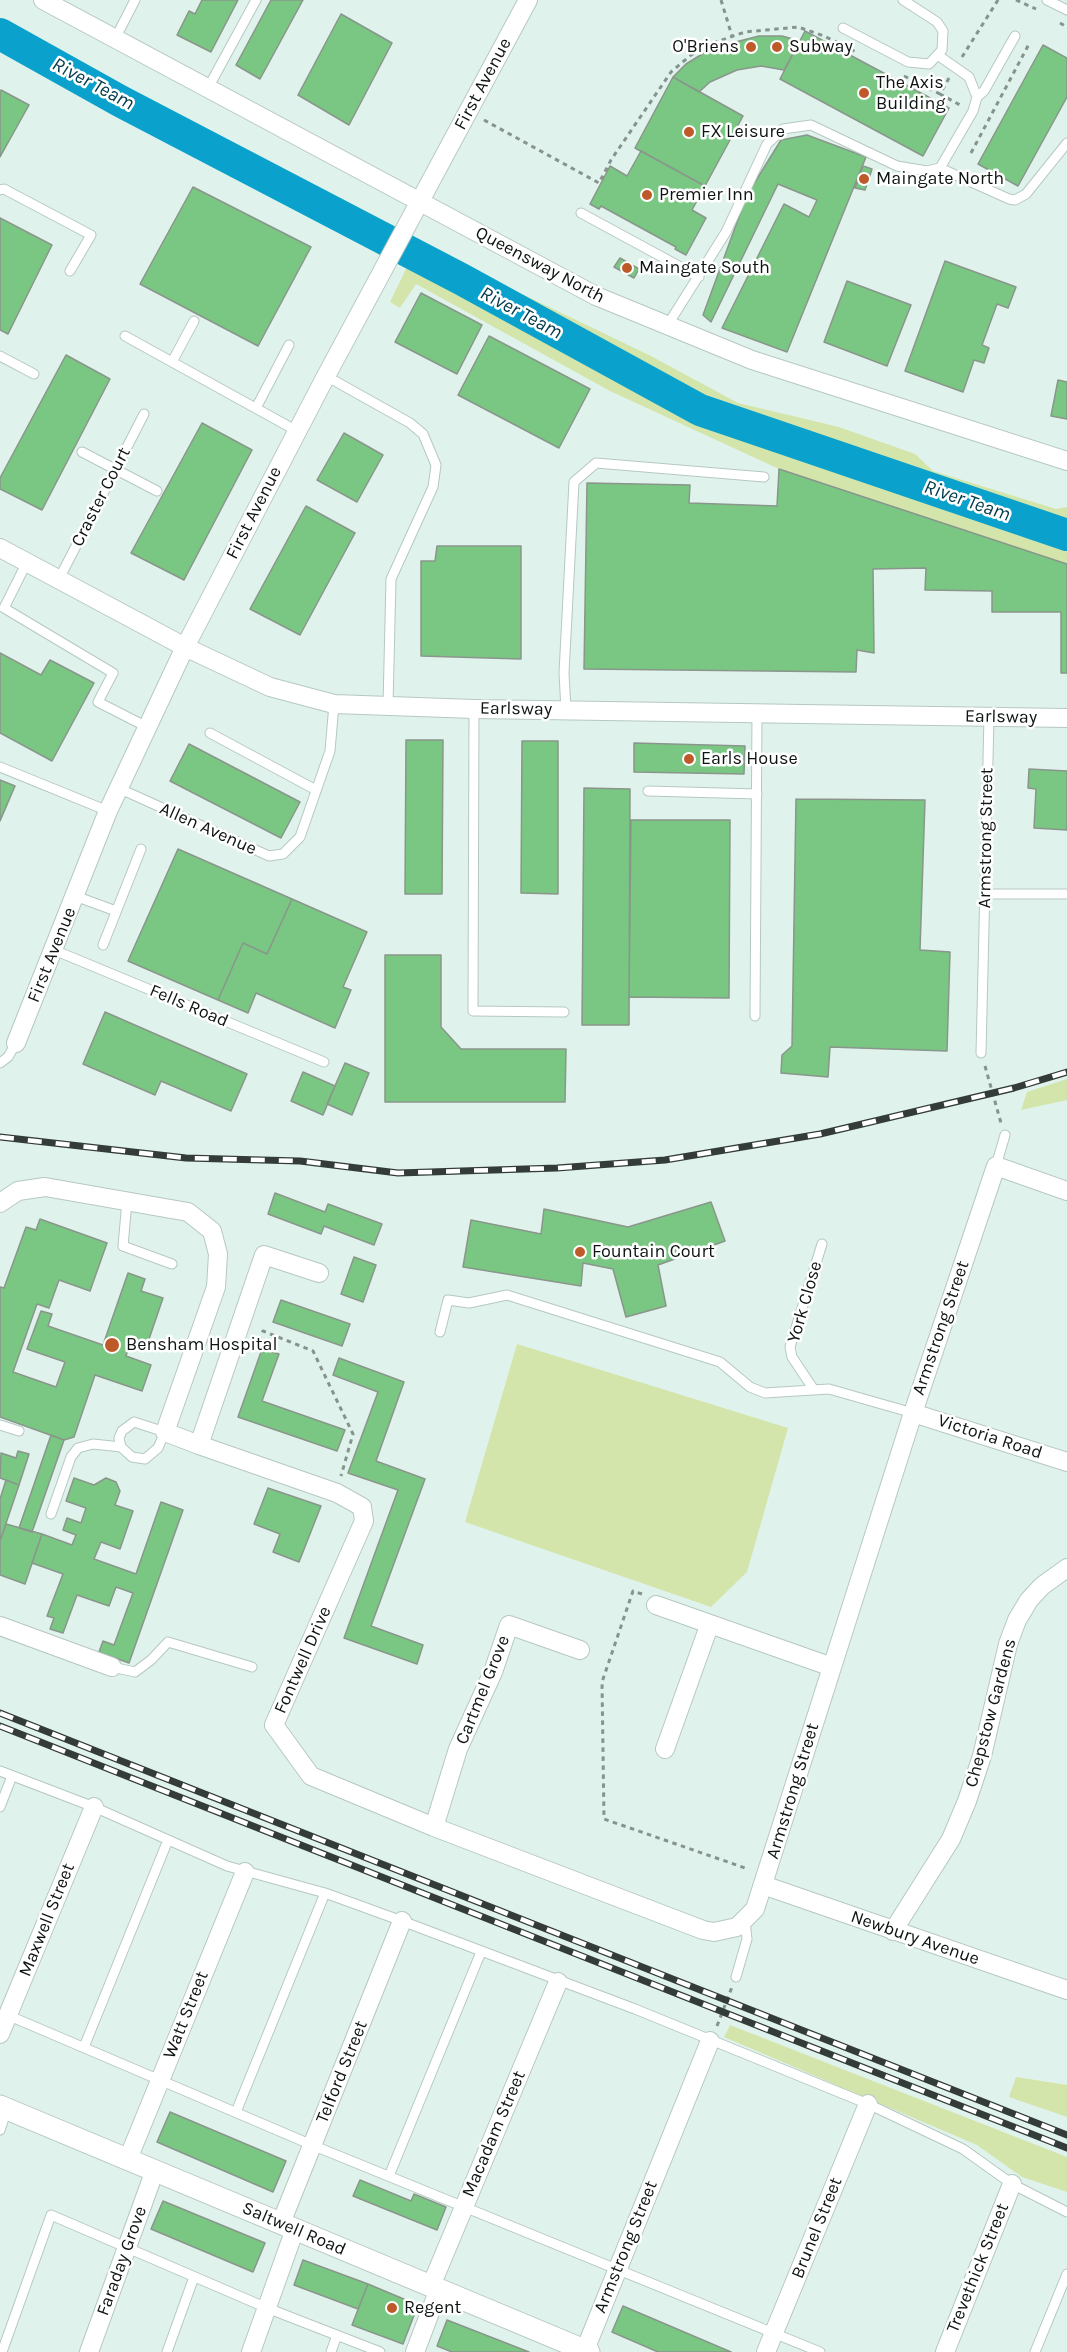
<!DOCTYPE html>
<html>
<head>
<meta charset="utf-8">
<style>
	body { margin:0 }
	canvas { display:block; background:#dff2eb }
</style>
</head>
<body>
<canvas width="1067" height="2352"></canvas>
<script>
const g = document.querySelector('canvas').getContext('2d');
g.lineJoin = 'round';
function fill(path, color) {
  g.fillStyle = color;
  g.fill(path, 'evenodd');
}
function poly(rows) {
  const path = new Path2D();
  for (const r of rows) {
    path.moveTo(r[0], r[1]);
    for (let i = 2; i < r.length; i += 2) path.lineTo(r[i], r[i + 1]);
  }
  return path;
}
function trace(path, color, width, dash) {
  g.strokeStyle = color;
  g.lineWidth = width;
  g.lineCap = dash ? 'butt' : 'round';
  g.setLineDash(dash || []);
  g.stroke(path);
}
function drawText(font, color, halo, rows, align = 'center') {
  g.font = font + ' Karla,sans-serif';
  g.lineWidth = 5;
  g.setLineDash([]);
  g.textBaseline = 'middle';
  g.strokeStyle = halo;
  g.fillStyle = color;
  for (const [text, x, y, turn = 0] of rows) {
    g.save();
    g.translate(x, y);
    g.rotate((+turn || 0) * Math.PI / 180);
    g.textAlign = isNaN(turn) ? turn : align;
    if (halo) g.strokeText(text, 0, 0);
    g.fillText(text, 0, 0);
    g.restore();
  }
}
const green = poly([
	[418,244,649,355,738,403,839,427,915,454,933,471,1056,509,1067,507,1067,564,779,469,610,391,416,284,400,308,390,302],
	[1067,1079,1067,1100,1021,1110,1027,1092],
	[517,1344,788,1428,747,1572,711,1607,465,1522],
	[730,2025,1067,2157,1067,2192,1022,2177,977,2145,724,2037],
	[1016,2077,1067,2085,1067,2117,1009,2097]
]);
const river = poly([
	[0,34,120,101,461,279,700,410,1067,535]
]);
const building = poly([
	[202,0,238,0,211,52,177,35,189,11,195,14,202,0],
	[271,0,303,0,260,79,236,65,271,0],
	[341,14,392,43,349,125,298,95,341,14],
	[805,31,949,108,923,156,780,79,805,31],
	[759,36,782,36,800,41,784,70,761,66,737,70,710,82,699,92,673,77,686,64,712,48,759,36],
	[1043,45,1067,58,1067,97,1018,186,978,164,1043,45],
	[673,77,743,116,705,186,635,148,673,77],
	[1,90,29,105,0,157,0,91,1,90],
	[807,135,866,157,787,352,722,328,784,204,809,217,817,200,778,184,711,322,703,315,747,195,781,140,807,135],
	[641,151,705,186,692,210,706,218,686,255,675,249,676,247,601,206,599,209,590,204,610,166,627,176,641,151],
	[863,166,872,169,865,190,855,188,863,166],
	[193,187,311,247,258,346,140,284,193,187],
	[0,218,52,245,8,334,0,330,0,218],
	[620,258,639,269,634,278,614,267,620,258],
	[945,261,1016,287,1008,308,997,304,982,345,989,348,984,363,974,360,963,392,905,371,945,261],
	[847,281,911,305,887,366,824,342,847,281],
	[421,293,482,325,457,374,395,342,421,293],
	[489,336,590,389,559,448,458,395,489,336],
	[66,355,110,379,42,510,0,489,0,478,66,355],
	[1058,380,1067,382,1067,419,1051,416,1058,380],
	[202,423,252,450,184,580,131,553,202,423],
	[344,433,383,455,357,502,317,480,344,433],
	[779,469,1067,564,1067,673,1061,673,1061,612,992,612,992,591,925,590,926,568,873,569,874,653,857,650,856,672,584,669,587,483,690,485,689,503,777,506,779,469],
	[306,506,355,533,300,635,250,609,306,506],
	[437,546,521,546,521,659,421,656,421,561,435,561,437,546],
	[0,653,41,675,50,660,94,683,52,761,0,733,0,653],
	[406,740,443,740,442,894,405,894,406,740],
	[522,741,558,741,558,894,521,893,522,741],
	[634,743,745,746,744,774,634,772,634,743],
	[189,744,300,802,281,838,170,781,189,744],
	[1029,769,1067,771,1067,830,1034,828,1036,789,1028,788,1029,769],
	[0,780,15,786,0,821,0,780],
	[584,788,630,789,629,1025,582,1025,584,788],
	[796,799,925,800,920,950,950,952,947,1051,830,1047,828,1077,781,1073,782,1055,792,1046,796,799],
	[631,820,730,820,729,998,629,997,631,820],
	[178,849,292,899,267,954,243,943,218,1000,128,961,178,849],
	[292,899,367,932,343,987,351,990,335,1028,256,993,248,1013,218,1000,243,943,267,954,292,899],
	[385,955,441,955,441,1027,461,1049,566,1049,565,1102,385,1102,385,955],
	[105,1012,247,1074,231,1111,161,1081,155,1095,83,1064,105,1012],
	[345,1063,369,1073,352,1115,327,1104,345,1063],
	[303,1072,335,1086,323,1115,291,1101,303,1072],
	[275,1193,325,1212,328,1204,382,1224,374,1245,324,1226,321,1234,268,1214,275,1193],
	[711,1202,725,1241,658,1265,666,1306,626,1317,613,1269,583,1263,581,1286,463,1267,471,1220,541,1234,544,1209,628,1227,711,1202],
	[40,1219,107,1243,90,1291,59,1280,49,1308,37,1304,13,1372,56,1387,65,1362,27,1349,41,1311,52,1314,48,1326,103,1345,128,1273,145,1279,141,1291,163,1298,147,1345,131,1340,126,1356,151,1365,142,1391,95,1375,74,1437,64,1440,0,1417,0,1287,4,1288,26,1227,36,1230,40,1219],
	[354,1257,376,1265,363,1302,341,1294,354,1257],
	[281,1300,350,1324,342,1346,273,1322,281,1300],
	[262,1349,279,1354,262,1401,345,1430,337,1451,238,1417,262,1349],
	[339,1358,404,1382,376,1461,425,1479,371,1626,423,1645,417,1664,344,1638,398,1490,348,1473,378,1392,333,1375,339,1358],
	[51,1435,64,1440,32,1532,19,1528,51,1435],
	[18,1451,29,1454,19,1485,0,1478,1,1453,16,1458,18,1451],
	[74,1478,94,1485,106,1478,116,1482,120,1491,115,1505,133,1511,120,1549,101,1542,94,1559,136,1574,161,1502,183,1510,129,1663,99,1652,103,1641,114,1645,133,1593,116,1587,109,1606,77,1595,63,1633,50,1629,54,1618,47,1616,63,1574,32,1563,42,1534,72,1545,76,1535,63,1530,67,1518,81,1523,86,1508,66,1501,74,1478],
	[6,1480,19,1485,0,1541,0,1499,6,1480],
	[268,1488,321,1506,299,1562,273,1552,280,1534,254,1524,268,1488],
	[6,1524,42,1534,25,1584,0,1575,0,1541,6,1524],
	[170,2112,286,2161,273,2192,157,2142,170,2112],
	[360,2180,411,2201,414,2194,446,2207,437,2230,353,2196,360,2180],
	[163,2201,265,2243,253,2272,151,2229,163,2201],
	[303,2260,368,2284,358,2309,294,2285,303,2260],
	[368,2284,418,2305,403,2344,352,2325,368,2284],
	[623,2306,731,2352,658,2352,612,2332,623,2306],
	[447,2320,529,2352,452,2352,437,2346,447,2320]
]);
const path = poly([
	[721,0,732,36],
	[1016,0,1036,9],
	[1060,23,1067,27],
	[962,57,998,0],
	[904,76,940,94],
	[949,78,940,94,960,105],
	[484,120,599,183,611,160,671,72,691,55,716,42,745,32,798,27,824,36,858,53],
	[971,153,1029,44],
	[985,1066,1001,1123],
	[252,1343,257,1344,263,1331,313,1351,353,1434,341,1476],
	[642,1594,633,1591,602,1682,604,1819,748,1869],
	[717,2026,732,1987]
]);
const service = poly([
	[1047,0,1067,10],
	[843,28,908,62,929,64,942,50,943,31,937,22,903,0],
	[115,39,135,0],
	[208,88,256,0],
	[977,97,984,91,1015,36],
	[940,168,1009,199,1015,200,1026,194,1067,143],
	[0,190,4,189,91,235,70,271],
	[581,213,699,277],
	[667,326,726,232,767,144,783,129,811,125,897,166,927,171,940,168,973,111,977,97,969,77,939,56],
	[125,336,297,431],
	[0,356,34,374],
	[172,362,194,321],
	[326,376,410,423,423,434,436,465,433,487,391,579,388,705],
	[256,408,289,345],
	[82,452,157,491],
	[27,562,4,608,113,673,98,702,147,727],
	[59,579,144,414],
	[474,709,473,1011,564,1012],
	[566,710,564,673,574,482,596,463,764,477],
	[210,733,316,790],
	[0,767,108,811],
	[118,788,269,856,283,854,300,837,330,751,334,704],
	[648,791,757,794],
	[985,894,1067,894],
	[75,896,116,911],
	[103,945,141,849],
	[54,950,324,1062],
	[755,1016,757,713],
	[981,1053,989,717],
	[0,1063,8,1057,16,1043],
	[996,1166,1005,1135],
	[127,1201,123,1246,172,1264],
	[440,1332,448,1300,469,1303,507,1295,720,1362,750,1387,765,1393,829,1389,913,1413],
	[814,1390,792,1357,790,1347,822,1244],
	[134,1422,165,1432,158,1448,145,1459,132,1457,121,1447,119,1438,122,1431,134,1422],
	[0,1425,19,1431],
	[51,1514,71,1457,78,1448,93,1444,121,1447],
	[112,1667,135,1672,151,1660,168,1642,252,1667],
	[0,1771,94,1807,227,1866,325,1893,402,1921,635,2009,868,2104,963,2149,1012,2184,1067,2212],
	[0,1807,12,1776],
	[736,1977,747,1939,745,1921],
	[5,2014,312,2145,820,2352],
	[84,2047,168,1840],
	[236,2112,325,1893],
	[0,2130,7,2109],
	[389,2176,481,1952],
	[2,2352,51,2215,267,2308,380,2352],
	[167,2352,194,2277],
	[331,2352,337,2335],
	[1035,2352,1067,2274]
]);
const minor = poly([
	[43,0,596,296,752,360,1067,461],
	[0,548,185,647,270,687,334,704,474,709,1067,718],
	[16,1043,108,811,185,647,326,376,528,0],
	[0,1203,18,1191,45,1187,188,1212,212,1231,218,1254,216,1287,165,1432,199,1445],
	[319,1273,264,1255,199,1445,337,1493,362,1507,364,1521,274,1725,311,1776,434,1827,703,1930,714,1932,737,1927,755,1909,913,1413,996,1166,1067,1191],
	[913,1413,1067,1462],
	[656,1605,832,1667],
	[0,1626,112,1667],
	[665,1749,709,1626],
	[434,1827,458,1749,493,1672,509,1625,580,1650],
	[763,1885,1067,1990],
	[893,1931,951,1839,967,1801,982,1756,1008,1644,1017,1620,1029,1600,1042,1586,1067,1568],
	[0,2034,94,1807],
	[128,2159,245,1872],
	[281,2223,402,1921],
	[431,2286,558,1982],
	[585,2350,710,2041],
	[89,2352,155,2170],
	[251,2352,295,2229],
	[415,2352,439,2289],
	[766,2352,868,2104],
	[945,2352,1012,2184]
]);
const tertiary = poly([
	[0,2106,589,2352]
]);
const rail = poly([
	[0,1137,186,1158,300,1161,398,1173,557,1168,665,1160,820,1134,1014,1088,1067,1072],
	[0,1713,1067,2135],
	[0,1726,1067,2148]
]);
const markers = [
	[751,47,6,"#be5929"],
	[777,47,6,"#be5929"],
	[864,93,6,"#be5929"],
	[689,132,6,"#be5929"],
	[864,179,6,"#be5929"],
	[647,195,6,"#be5929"],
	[627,268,6,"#be5929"],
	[689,759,6,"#be5929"],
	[580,1252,6,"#be5929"],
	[112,1345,8,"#be5929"],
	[392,2308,6,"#be5929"]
];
const poiNames = [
	["O'Briens",739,47,"right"],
	["Subway",789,47],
	["The Axis",876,83],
	["Building",876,104],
	["FX Leisure",701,132],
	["Maingate North",876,179],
	["Premier Inn",659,195],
	["Maingate South",639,268],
	["Earls House",701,759],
	["Fountain Court",592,1252],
	["Bensham Hospital",126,1345],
	["Regent",404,2308]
];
const streetNames = [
	["First Avenue",483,84,-62],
	["Queensway North",540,265,28],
	["Craster Court",101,497,-63],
	["First Avenue",254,513,-63],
	["Earlsway",516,709,1],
	["Earlsway",1001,717,1],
	["Allen Avenue",208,829,24],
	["Armstrong Street",986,838,-89],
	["First Avenue",52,955,-68],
	["Fells Road",189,1006,23],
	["York Close",805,1302,-74],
	["Armstrong Street",941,1328,-71],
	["Victoria Road",990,1437,18],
	["Fontwell Drive",303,1660,-66],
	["Cartmel Grove",483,1690,-68],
	["Chepstow Gardens",991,1713,-75],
	["Armstrong Street",793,1791,-73],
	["Maxwell Street",47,1920,-68],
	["Newbury Avenue",915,1938,19],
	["Watt Street",186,2015,-68],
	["Telford Street",342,2072,-68],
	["Macadam Street",494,2134,-67],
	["Brunel Street",817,2228,-68],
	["Saltwell Road",294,2229,23],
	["Armstrong Street",626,2247,-68],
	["Faraday Grove",122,2261,-70],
	["Trevethick Street",978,2268,-68]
];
const waterNames = [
	["River Team",93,84,28],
	["River Team",521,313,28],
	["River Team",967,501,19]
];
fill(green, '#d4e5ac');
trace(river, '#0aa2cc', 32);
fill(building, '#79c783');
trace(building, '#8a968b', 1.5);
trace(service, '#b6c8c2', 11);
trace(minor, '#b6c8c2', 20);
trace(tertiary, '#b6c8c2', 23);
trace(path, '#86938f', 3, [4.5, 4.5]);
trace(service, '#fff', 9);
trace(minor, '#fff', 18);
trace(tertiary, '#fff', 21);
trace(rail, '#343c3a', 7);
trace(rail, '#fff', 4.5, [14]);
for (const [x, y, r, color] of markers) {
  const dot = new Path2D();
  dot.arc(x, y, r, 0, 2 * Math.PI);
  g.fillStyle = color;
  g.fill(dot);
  trace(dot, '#fff', 2);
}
drawText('18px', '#0e1412', '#fff', poiNames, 'left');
drawText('18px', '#0e1412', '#fff', streetNames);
drawText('italic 20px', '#003a4b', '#fff', waterNames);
</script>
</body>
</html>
